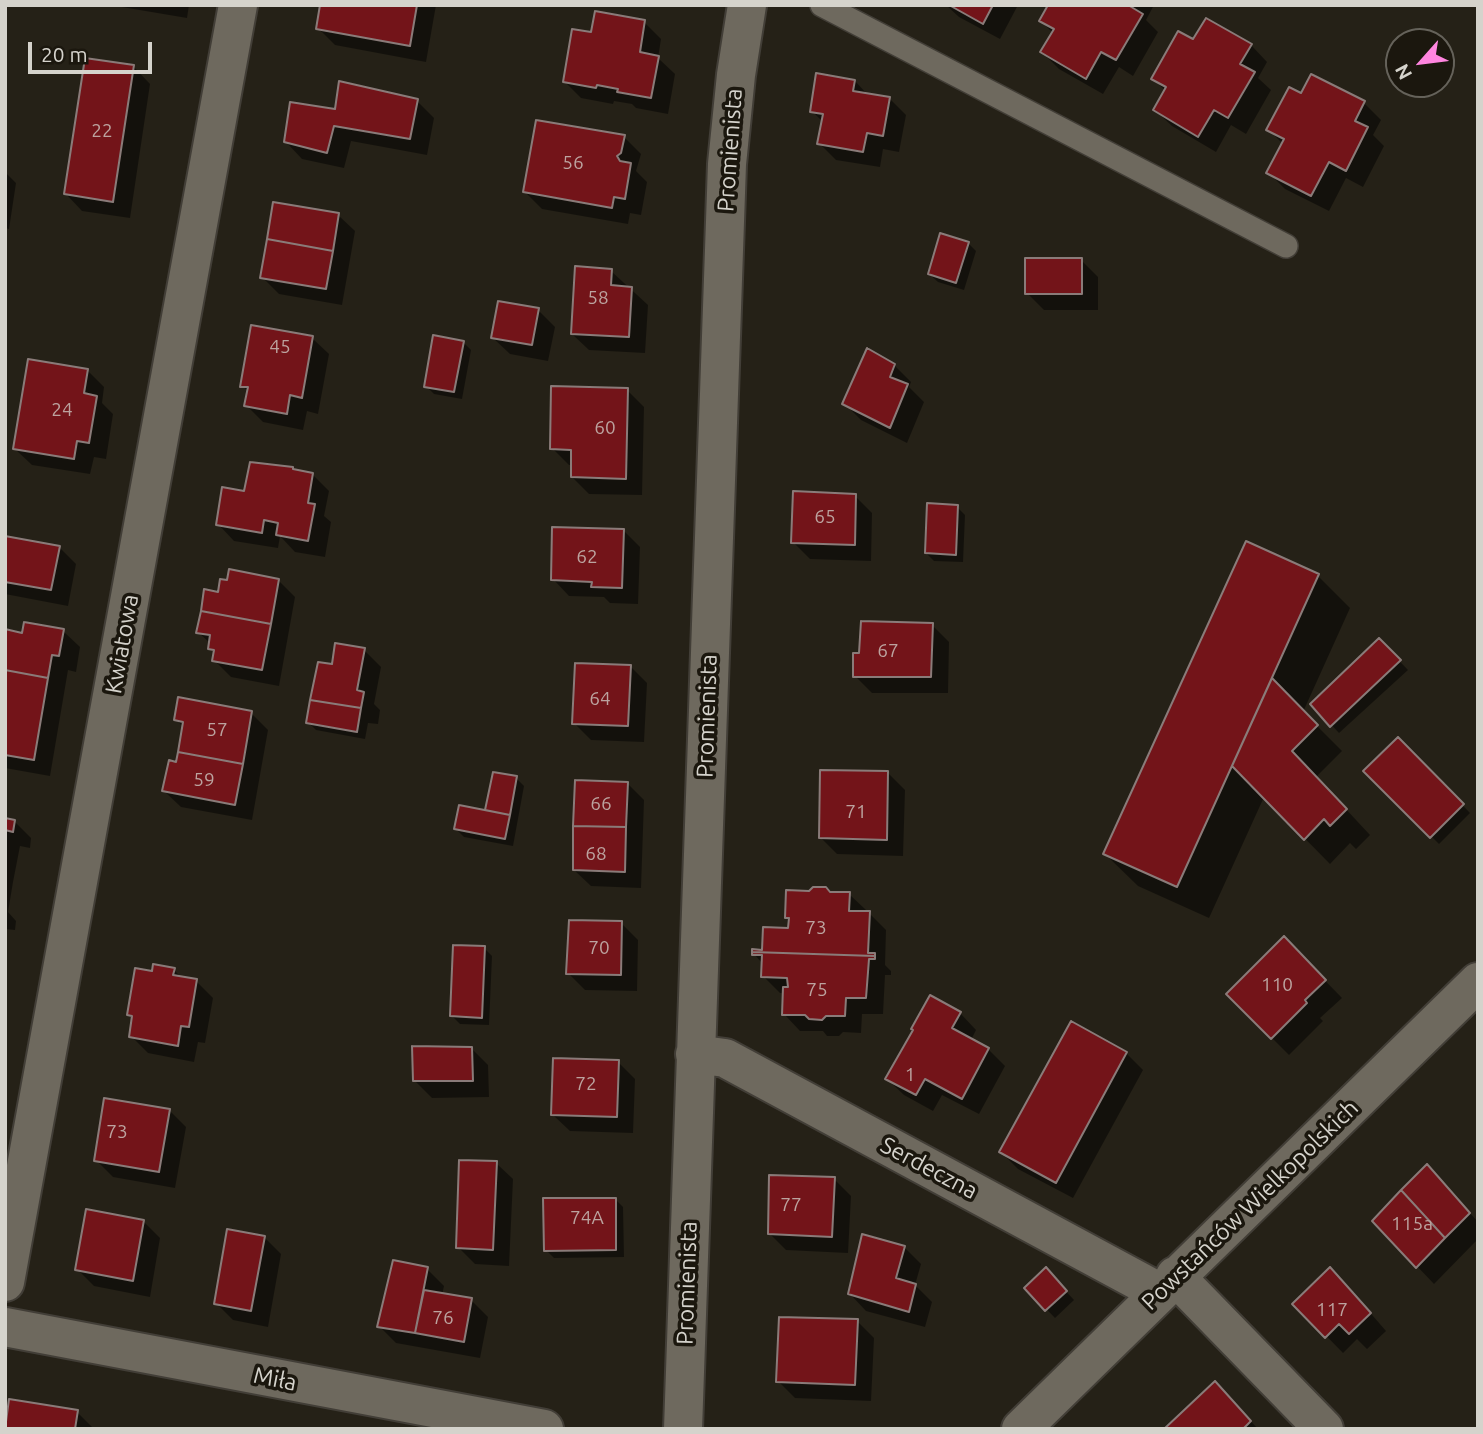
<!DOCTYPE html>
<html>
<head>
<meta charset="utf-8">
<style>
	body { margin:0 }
	#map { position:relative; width:1483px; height:1434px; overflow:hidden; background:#252117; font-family:Ubuntu,sans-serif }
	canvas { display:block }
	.frame { position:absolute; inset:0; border:7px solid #d5d3cc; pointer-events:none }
	.north { position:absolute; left:1385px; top:28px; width:70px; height:70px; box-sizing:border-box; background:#1b170e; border:2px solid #65625a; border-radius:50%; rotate:242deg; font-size:19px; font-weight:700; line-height:28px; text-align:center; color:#d5d3cc }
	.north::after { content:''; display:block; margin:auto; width:24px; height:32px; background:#ff85df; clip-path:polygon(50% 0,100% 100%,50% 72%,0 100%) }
	.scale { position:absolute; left:28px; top:42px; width:124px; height:32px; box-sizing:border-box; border:4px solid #d5d3cc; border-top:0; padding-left:9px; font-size:21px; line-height:24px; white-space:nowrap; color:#d5d3cc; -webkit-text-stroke:5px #1b170e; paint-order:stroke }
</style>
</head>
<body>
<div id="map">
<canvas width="1483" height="1434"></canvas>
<div class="frame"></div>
<div class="north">N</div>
<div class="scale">20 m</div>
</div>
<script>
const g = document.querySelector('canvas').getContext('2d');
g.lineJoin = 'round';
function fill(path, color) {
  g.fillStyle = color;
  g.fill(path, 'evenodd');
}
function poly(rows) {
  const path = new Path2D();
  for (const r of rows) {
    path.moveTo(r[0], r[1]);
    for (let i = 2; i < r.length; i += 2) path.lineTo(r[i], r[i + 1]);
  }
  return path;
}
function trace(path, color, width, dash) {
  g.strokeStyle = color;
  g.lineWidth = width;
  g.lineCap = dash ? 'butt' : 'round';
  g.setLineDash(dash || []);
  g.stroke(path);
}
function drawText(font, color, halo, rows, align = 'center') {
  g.font = font + ' Ubuntu,sans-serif';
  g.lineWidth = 7;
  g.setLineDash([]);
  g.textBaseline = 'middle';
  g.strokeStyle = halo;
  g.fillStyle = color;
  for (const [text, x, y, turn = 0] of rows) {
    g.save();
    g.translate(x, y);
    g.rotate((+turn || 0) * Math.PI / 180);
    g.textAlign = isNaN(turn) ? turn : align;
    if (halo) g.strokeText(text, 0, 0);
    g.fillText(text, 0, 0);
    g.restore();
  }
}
const shadow = poly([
	[110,5,189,5,187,18],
	[322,5,436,5,426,62,335,45,318,28],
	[946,5,1018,5,1000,39,959,17],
	[1050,5,1154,5,1146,20,1158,32,1133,76,1119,67,1103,94,1059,69,1042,52,1053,33,1041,21],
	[644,22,661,39,658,58,675,74,668,114,636,108,632,104,614,101,613,104,581,98,564,81,592,34],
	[1251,45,1267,62,1258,78,1271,90,1246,134,1231,125,1216,152,1172,126,1155,110,1166,91,1153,79],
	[134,67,150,84,130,218,82,211,66,194],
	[1312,76,1364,103,1381,120,1373,135,1384,146,1363,187,1346,178,1329,211,1285,189,1268,172,1283,144,1269,130,1302,95],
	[855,81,868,95,889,98,906,115,899,152,883,149,880,167,836,160,819,143,823,122,812,111],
	[417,101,434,118,427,155,351,141,344,168,302,159,286,142,336,111],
	[624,137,641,154,636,171,647,182,641,215,630,213,628,224,542,209,525,192],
	[5,172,16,183,9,229,5,228],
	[338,215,355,231,342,305,279,294,262,277],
	[968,243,976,251,964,290,938,282,929,274],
	[1081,260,1098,277,1098,310,1044,310,1027,293],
	[611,271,648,305,645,353,589,350,572,334],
	[538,310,555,327,548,361,510,354,493,338],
	[312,338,329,354,318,414,307,411,303,430,263,422,246,405,249,392,242,386],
	[463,342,471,350,462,399,434,394,426,386],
	[894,365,911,382,909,387,924,402,907,443,861,420,844,403],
	[87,370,104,387,102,403,113,414,106,459,94,457,90,474,32,465,15,449],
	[627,390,644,407,642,495,589,494,572,477,573,465,569,465,552,448],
	[295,471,312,474,329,491,324,516,331,522,325,557,295,552,280,536,278,548,234,541,218,524,246,493],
	[855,496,872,513,871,561,810,559,793,542],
	[957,507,965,515,963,562,934,561,926,553],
	[623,530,640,547,638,604,610,603,604,597,569,596,553,579],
	[5,537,59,547,76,564,68,606,5,594],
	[1318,576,1350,608,1303,712,1342,751,1316,777,1370,835,1356,849,1350,843,1330,864,1264,797,1209,918,1138,886,1105,854],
	[278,580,295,597,279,686,231,677,214,660,215,653,210,648,211,644,198,632,220,594],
	[932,625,949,642,948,693,872,693,855,676],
	[5,631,24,635,63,631,80,647,76,672,68,670,50,776,5,768],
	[1379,640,1408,670,1339,733,1312,704],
	[364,650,381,667,374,704,380,710,378,724,368,723,365,739,316,730,308,722,333,666],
	[630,666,647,683,644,742,591,740,574,723],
	[251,713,268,730,252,820,181,807,164,791,177,764,183,727,176,719],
	[1398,739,1470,813,1439,844,1366,771],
	[888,773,905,790,903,856,837,854,820,837],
	[494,774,516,778,524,786,513,846,464,837,456,829,486,812],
	[627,783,644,800,641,888,591,886,574,870],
	[5,820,14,821,31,838,30,848,20,846,13,882,8,912,16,921,15,930,5,929],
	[830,893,849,894,866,910,866,913,869,913,886,930,885,965,891,971,891,975,885,975,883,1014,862,1014,861,1033,843,1032,839,1036,827,1036,823,1031,800,1031,784,1014,784,993,780,993,763,976,763,964,754,954,763,952,790,930,790,920,787,917],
	[621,923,638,940,637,991,585,990,568,973],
	[484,948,492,956,489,1025,460,1024,452,1016],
	[1300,955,1342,998,1320,1018,1323,1021,1289,1055,1228,994],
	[174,970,183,979,196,981,213,998,205,1043,198,1042,194,1062,148,1053,131,1036,134,1019,129,1015,154,973],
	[960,1013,976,1030,971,1040,988,1049,1005,1066,979,1114,942,1095,933,1111,904,1095,887,1079,915,1031],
	[471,1048,488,1065,489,1097,432,1098,415,1081],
	[1126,1053,1143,1070,1073,1198,1018,1169,1001,1152],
	[618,1062,635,1079,633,1133,570,1131,553,1115],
	[169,1110,186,1127,175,1188,113,1177,96,1160],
	[496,1163,513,1179,509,1266,475,1264,458,1247],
	[834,1179,851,1196,848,1253,786,1250,769,1233],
	[1443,1183,1478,1222,1478,1239,1434,1284,1374,1221],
	[615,1199,623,1207,624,1257,554,1258,546,1250],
	[143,1221,160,1238,150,1297,94,1286,77,1269],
	[264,1237,281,1254,268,1327,233,1320,216,1303],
	[904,1247,921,1264,915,1285,932,1302,925,1327,866,1311,850,1294],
	[427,1269,444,1286,442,1295,471,1300,488,1317,480,1358,396,1343,379,1326],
	[1046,1270,1074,1300,1055,1318,1026,1288],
	[1347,1286,1386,1331,1367,1349,1357,1339,1343,1353,1295,1304],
	[857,1321,874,1338,871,1401,795,1398,778,1381],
	[1231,1400,1258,1429,1167,1429],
	[77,1412,94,1429,5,1429]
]);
const building = poly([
	[320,5,417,5,410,46,316,29,320,5],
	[949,5,993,5,983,24,949,5],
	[1048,5,1128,5,1143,14,1116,60,1101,52,1086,79,1040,52,1054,29,1039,21,1048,5],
	[595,11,645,20,640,52,659,56,651,98,617,92,618,89,597,85,596,88,563,82,572,29,591,32,595,11],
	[1206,18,1252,44,1240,64,1255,72,1228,118,1214,110,1198,137,1153,110,1166,87,1151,79,1178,31,1193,39,1206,18],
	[85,58,134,65,113,202,64,194,85,58],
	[816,73,855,80,853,91,890,97,883,136,867,133,863,152,817,144,823,114,810,112,816,73],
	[1311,74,1365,101,1355,121,1368,127,1346,171,1329,162,1311,196,1266,173,1284,139,1266,130,1289,87,1301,93,1311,74],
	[339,81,418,99,410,139,334,126,327,153,284,142,290,102,335,109,339,81],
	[536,120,625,135,621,153,617,156,620,161,631,163,625,199,614,197,612,208,523,192,536,120],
	[273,202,339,213,333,251,267,239,273,202],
	[940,233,969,242,956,283,928,274,940,233],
	[267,239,333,251,326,289,260,278,267,239],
	[1025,258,1082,258,1082,294,1025,294,1025,258],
	[575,266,612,269,611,285,632,287,629,337,571,334,575,266],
	[498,301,539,308,532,345,491,338,498,301],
	[251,325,313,336,302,398,290,395,287,414,244,406,248,387,240,387,251,325],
	[433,335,464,341,454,392,424,387,433,335],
	[867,348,895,364,890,377,908,384,890,428,842,404,867,348],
	[28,359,88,369,84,393,97,396,89,443,77,441,74,459,13,449,28,359],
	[551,386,628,388,626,479,571,477,571,450,550,449,551,386],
	[250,462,293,467,293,469,313,473,308,503,315,504,308,541,276,535,278,523,264,520,262,533,216,525,222,487,244,491,250,462],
	[793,491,856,494,855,545,791,543,793,491],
	[927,503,958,505,956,555,925,553,927,503],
	[552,527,624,529,622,588,591,587,592,582,551,580,552,527],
	[5,536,60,546,51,590,5,582,5,536],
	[1246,541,1319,574,1177,887,1103,854,1246,541],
	[229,569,279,579,271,624,201,611,204,589,218,592,220,579,227,580,229,569],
	[201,611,271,624,262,670,212,661,214,650,208,649,210,635,196,633,201,611],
	[861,621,933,623,931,677,853,677,853,653,859,653,861,621],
	[24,622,64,629,59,656,52,655,48,678,5,670,5,629,22,633,24,622],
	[1379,638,1401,660,1330,727,1310,704,1379,638],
	[335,643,365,648,357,690,364,692,361,708,310,700,318,662,332,664,335,643],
	[575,663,631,665,628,726,572,724,575,663],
	[5,670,48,678,34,760,5,755,5,670],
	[1272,678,1318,725,1292,751,1347,809,1330,826,1324,819,1304,840,1232,766,1272,678],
	[178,697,252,711,243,764,178,752,183,722,174,720,178,697],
	[310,700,361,708,357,732,306,723,310,700],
	[1398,737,1464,804,1430,838,1363,771,1398,737],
	[178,752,243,764,235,805,162,791,169,760,176,762,178,752],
	[820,770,888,771,887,840,819,838,820,770],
	[493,772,517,776,510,815,485,810,493,772],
	[575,780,628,782,626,827,573,826,575,780],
	[459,805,510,815,505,839,454,829,459,805],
	[5,818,15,820,13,832,5,830,5,818],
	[573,826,626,827,625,872,573,870,573,826],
	[813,887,826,887,830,892,850,892,849,911,870,911,868,953,875,953,875,956,752,952,752,949,762,950,763,927,788,928,789,918,785,918,786,890,809,891,813,887],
	[569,920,622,921,621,975,566,974,569,920],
	[1284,936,1326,980,1305,1000,1307,1003,1271,1039,1226,994,1284,936],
	[453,945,485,946,482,1018,450,1016,453,945],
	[752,952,875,956,875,959,869,959,866,998,846,998,845,1016,826,1016,822,1020,809,1019,805,1015,782,1015,783,987,788,987,787,978,761,977,762,955,752,955,752,952],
	[153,964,175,968,173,975,197,979,189,1027,181,1026,178,1046,129,1037,132,1016,127,1015,135,968,152,971,153,964],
	[930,995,961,1012,952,1028,989,1048,962,1099,925,1079,916,1095,885,1079,913,1030,911,1029,930,995],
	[1071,1021,1127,1052,1056,1183,999,1152,1071,1021],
	[412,1046,472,1047,473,1081,413,1081,412,1046],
	[553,1058,619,1060,617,1117,551,1115,553,1058],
	[104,1098,170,1109,159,1172,94,1161,104,1098],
	[459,1160,497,1161,493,1250,456,1248,459,1160],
	[1427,1164,1470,1213,1445,1238,1401,1190,1427,1164],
	[769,1175,835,1177,832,1237,768,1234,769,1175],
	[1401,1190,1445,1238,1416,1268,1372,1221,1401,1190],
	[543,1198,616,1198,616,1250,544,1251,543,1198],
	[86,1209,144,1220,133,1281,75,1270,86,1209],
	[227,1229,265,1236,251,1311,214,1304,227,1229],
	[862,1234,905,1246,896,1278,916,1284,909,1312,848,1294,862,1234],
	[393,1260,428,1267,415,1333,377,1327,393,1260],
	[1046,1267,1067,1291,1045,1311,1024,1288,1046,1267],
	[1330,1267,1371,1313,1349,1334,1339,1324,1325,1338,1292,1304,1330,1267],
	[424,1290,472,1298,464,1342,415,1333,424,1290],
	[779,1317,858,1319,855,1385,776,1382,779,1317],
	[1215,1381,1251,1421,1243,1429,1164,1429,1215,1381],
	[9,1399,78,1410,75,1429,5,1429,9,1399]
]);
const lane = poly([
	[822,5,1286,246]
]);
const street = poly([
	[695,1054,725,1058,1159,1292],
	[1175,1276,1324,1429],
	[5,1282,238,5],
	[5,1327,544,1429],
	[683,1429,727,164,736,75,747,5],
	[1021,1429,1478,982]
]);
const numberNames = [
	["22",102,131],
	["56",573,163],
	["58",598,298],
	["45",280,347],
	["24",62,410],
	["60",605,428],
	["65",825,517],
	["62",587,557],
	["67",888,651],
	["64",600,699],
	["57",217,730],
	["59",204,780],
	["66",601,804],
	["71",856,812],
	["68",596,854],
	["73",816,928],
	["70",599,948],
	["110",1277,985],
	["75",817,990],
	["1",910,1075],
	["72",586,1084],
	["73",117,1132],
	["77",791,1205],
	["74A",587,1218],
	["115a",1412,1224],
	["117",1332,1310],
	["76",443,1318]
];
const streetNames = [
	["Promienista",730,150,-86],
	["Kwiatowa",122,644,-80],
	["Promienista",707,716,-88],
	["Serdeczna",929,1168,28],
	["Powstańców Wielkopolskich",1250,1205,-44],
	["Promienista",687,1283,-88],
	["Miła",275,1379,11]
];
fill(shadow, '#0007');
fill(building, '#731419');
trace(building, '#8a7b79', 2);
trace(lane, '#423e37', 26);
trace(street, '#423e37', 42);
trace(lane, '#6e695e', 23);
trace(street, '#6e695e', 38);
drawText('19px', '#bca39f', null, numberNames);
drawText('23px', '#d5d3cc', '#1b170e', streetNames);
</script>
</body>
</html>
